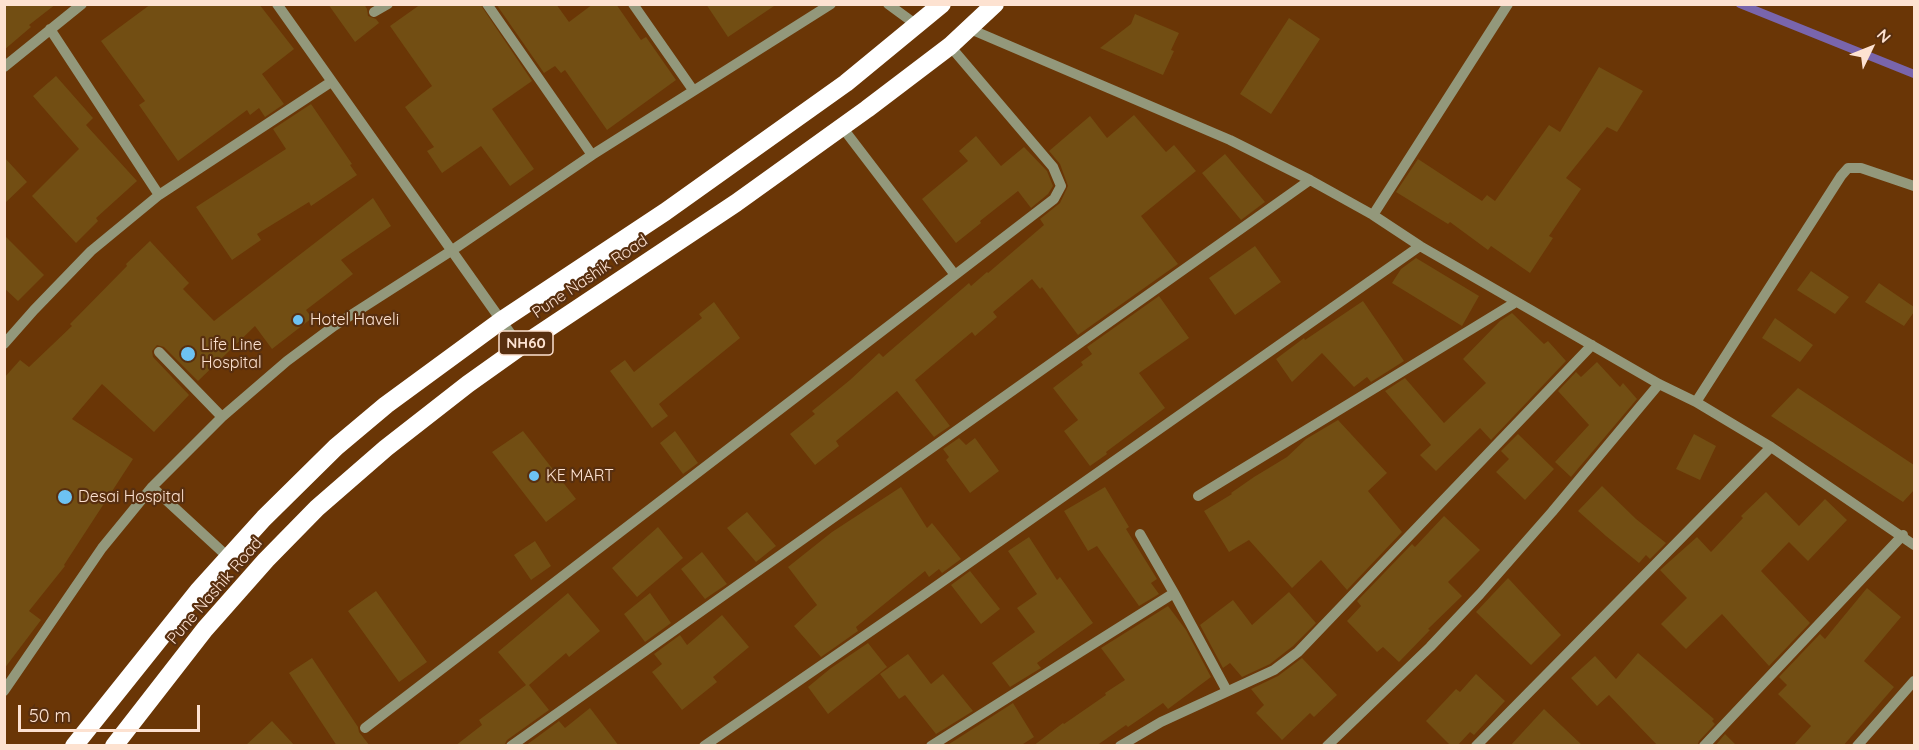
<!DOCTYPE html>
<html>
<head>
<meta charset="utf-8">
<style>
	body { margin:0 }
	#map { position:relative; width:1919px; height:750px; overflow:hidden; background:#6a3606; font-family:Quicksand,sans-serif }
	canvas { display:block }
	.frame { position:absolute; inset:0; border:6px solid #fde2d1; pointer-events:none }
	.north { position:absolute; left:1841px; top:18px; width:60px; height:60px; -webkit-text-stroke:4px #582f0f; paint-order:stroke; rotate:47deg; font-size:16px; font-weight:700; line-height:24px; text-align:center; color:#fde2d1 }
	.north::after { content:''; display:block; margin:auto; width:21px; height:27px; background:#fde2d1; clip-path:polygon(50% 0,100% 100%,50% 72%,0 100%) }
	.scale { position:absolute; left:18px; top:705px; width:182px; height:27px; box-sizing:border-box; border:3px solid #fde2d1; border-top:0; padding-left:8px; font-size:18px; line-height:21px; white-space:nowrap; color:#fde2d1; -webkit-text-stroke:4px #582f0f; paint-order:stroke }
</style>
</head>
<body>
<div id="map">
<canvas width="1919" height="750"></canvas>
<div class="frame"></div>
<div class="north">N</div>
<div class="scale">50 m</div>
</div>
<script>
const g = document.querySelector('canvas').getContext('2d');
g.lineJoin = 'round';
function poly(rows) {
  const path = new Path2D();
  for (const r of rows) {
    path.moveTo(r[0], r[1]);
    for (let i = 2; i < r.length; i += 2) path.lineTo(r[i], r[i + 1]);
  }
  return path;
}
function trace(path, color, width, dash) {
  g.strokeStyle = color;
  g.lineWidth = width;
  g.lineCap = dash ? 'butt' : 'round';
  g.setLineDash(dash || []);
  g.stroke(path);
}
function fill(path, color) {
  g.fillStyle = color;
  g.fill(path, 'evenodd');
}
function drawText(font, color, halo, rows, align = 'center') {
  g.font = font + ' Quicksand,sans-serif';
  g.lineWidth = 4.5;
  g.setLineDash([]);
  g.textBaseline = 'middle';
  g.strokeStyle = halo;
  g.fillStyle = color;
  for (const [text, x, y, turn = 0] of rows) {
    g.save();
    g.translate(x, y);
    g.rotate((+turn || 0) * Math.PI / 180);
    g.textAlign = isNaN(turn) ? turn : align;
    if (halo) g.strokeText(text, 0, 0);
    g.fillText(text, 0, 0);
    g.restore();
  }
}
const stream = poly([
	[1740,4,1914,74]
]);
const building = poly([
	[4,4,56,4,29,25,31,27,4,50],
	[151,4,259,4,294,49,262,74,284,104,265,117,259,108,250,115,247,110,178,161,139,105,145,101,101,41],
	[328,4,364,4,367,9,368,16,376,19,379,23,355,42],
	[421,4,480,4,532,81,492,109,534,169,510,186,481,146,442,173,427,151,434,147,405,107,432,86,390,26],
	[496,4,556,4,569,22,593,4,616,4,641,40,646,37,676,80,607,130,565,70,561,73,555,66,544,73],
	[706,4,777,4,728,37],
	[1135,14,1179,33,1171,50,1174,51,1163,75,1100,48,1131,24],
	[1289,18,1320,39,1271,114,1240,94],
	[1599,67,1643,91,1617,132,1607,127,1566,178,1581,189,1549,236,1553,238,1530,273,1491,246,1488,250,1450,222,1448,224,1396,192,1418,159,1482,201,1487,195,1495,201,1549,125,1560,132],
	[56,76,93,118,86,125,137,181,96,218,98,221,76,243,32,196,79,149,33,96],
	[311,104,352,164,350,165,357,175,311,206,309,202,257,234,261,240,232,260,196,207,286,149,273,129],
	[1134,115,1166,152,1174,145,1196,171,1141,216,1178,264,1078,335,1042,287,1040,289,1032,279,993,312,997,317,975,336,972,332,915,380,950,426,934,437,897,391,836,441,839,446,815,465,790,434,815,414,812,411,850,380,879,353,883,357,969,283,971,286,987,272,988,273,1044,225,1040,219,1060,203,1068,186,1060,164,1049,151,1090,116,1107,138],
	[976,136,1001,166,1024,147,1047,171,1053,186,1048,194,1031,208,1018,191,980,221,981,223,956,243,922,199,968,161,959,151],
	[1225,154,1265,202,1241,220,1202,173],
	[4,157,27,182,4,204],
	[373,198,391,226,341,260,353,274,306,310,312,318,272,349,255,326,198,381,164,347,157,345,152,351,153,357,189,395,154,432,102,384,72,419,133,459,64,565,65,566,29,611,41,620,4,669,4,378,20,360,29,367,72,326,70,324,127,266,126,264,150,241,189,283,183,289,214,321],
	[4,235,44,275,18,301,4,288],
	[1255,246,1281,282,1235,315,1209,278],
	[1416,258,1479,296,1462,326,1392,283,1401,269],
	[1811,271,1849,297,1835,314,1797,290],
	[1879,283,1914,307,1914,312,1904,326,1865,302],
	[1159,296,1189,338,1139,373,1165,408,1106,452,1107,454,1090,466,1064,431,1078,420,1053,388,1083,365,1081,362,1092,354,1087,347],
	[1363,301,1404,361,1371,382,1367,377,1354,387,1322,353,1292,382,1276,359,1304,338,1305,340],
	[714,302,740,338,659,404,668,416,652,428,610,371,625,360,634,372,702,318,699,314],
	[1512,313,1544,344,1548,341,1566,361,1491,440,1480,428,1436,471,1420,455,1431,445,1385,391,1405,378,1444,423,1486,383,1463,359,1500,321],
	[1775,318,1813,345,1800,362,1762,338],
	[1597,362,1620,387,1623,383,1637,399,1571,477,1555,462,1589,425,1558,391,1576,372,1581,377],
	[1798,388,1914,465,1914,490,1903,502,1771,416],
	[1338,420,1387,473,1368,491,1402,532,1347,590,1321,560,1292,588,1249,540,1229,552,1204,511,1232,494,1231,493,1254,477,1287,457,1306,439],
	[523,431,576,499,546,522,492,452],
	[675,431,698,463,683,474,660,443],
	[1518,434,1554,469,1525,500,1496,472,1509,459,1501,451],
	[1694,434,1716,446,1700,480,1676,469],
	[959,438,966,445,975,438,999,471,970,493,946,460,949,457,943,449],
	[1602,486,1636,519,1666,543,1650,559,1646,555,1639,563,1606,536,1578,511],
	[901,487,927,528,932,523,961,559,942,573,939,569,929,577,925,571,856,627,858,631,821,657,794,626,817,605,788,567,832,532],
	[1105,487,1129,527,1126,529,1157,579,1151,583,1159,594,1139,606,1097,546,1088,551,1064,511],
	[1766,492,1799,526,1825,499,1847,520,1808,561,1789,542,1761,571,1810,623,1769,666,1722,614,1686,649,1661,624,1687,598,1660,570,1697,537,1711,552,1743,518,1741,516],
	[747,512,776,546,756,562,727,528],
	[1444,516,1480,550,1448,582,1462,596,1428,629,1430,630,1399,662,1383,647,1377,652,1347,621,1361,606,1357,601,1412,544,1415,547],
	[658,527,683,558,637,597,612,568],
	[1029,537,1057,580,1060,577,1093,623,1037,663,1041,668,1010,687,992,663,1035,632,1017,608,1037,594,1008,551],
	[535,541,551,566,531,580,514,555],
	[702,552,727,584,705,599,681,569],
	[970,571,1000,609,981,624,951,585],
	[1508,578,1561,635,1531,665,1476,612],
	[1867,588,1901,617,1864,661,1894,687,1843,746,1793,746,1811,726,1778,694,1787,685,1779,677,1820,634,1825,639],
	[376,591,427,662,399,682,348,611],
	[1289,592,1316,623,1293,646,1270,664,1242,677,1230,663,1223,668,1200,625,1233,600,1252,625],
	[568,593,600,631,569,657,566,653,529,685,549,710,507,740,504,746,455,746,482,725,479,720,526,685,498,652],
	[650,593,671,623,645,642,624,614],
	[1168,606,1186,630,1211,677,1168,709,1163,703,1128,727,1126,725,1096,746,1033,746,1063,723,1064,724,1106,695,1105,693,1125,680,1101,648],
	[722,615,749,647,713,677,717,682,682,710,652,672,662,664,654,654,680,635,687,645],
	[868,643,887,667,828,714,808,687,831,668],
	[1638,653,1714,719,1712,721,1715,724,1699,741,1697,746,1658,746,1609,695,1597,706,1571,678,1595,656,1616,679],
	[908,654,931,684,943,674,973,711,936,734,905,695,899,699,880,674],
	[312,658,358,727,359,732,370,746,337,746,289,673],
	[1302,658,1337,695,1314,717,1310,713,1282,740,1256,713,1264,705,1251,689,1278,676],
	[1476,674,1505,701,1474,735,1470,732,1457,746,1451,746,1426,721,1456,689,1460,692],
	[1013,703,1034,737,1020,746,946,746],
	[590,708,619,746,525,746,559,721,565,728],
	[1544,709,1583,746,1510,746],
	[272,721,295,746,245,746],
	[1725,734,1737,746,1715,746]
]);
const minor = poly([
	[277,4,520,347],
	[487,4,592,155],
	[633,4,693,90],
	[888,4,918,26],
	[374,12,388,4],
	[50,29,159,195],
	[970,29,1230,140,1310,180,1373,215,1420,246],
	[4,67,82,4],
	[842,127,955,275],
	[1373,215,1508,4],
	[4,344,34,310,91,251,159,195,331,82],
	[159,352,222,417],
	[1696,402,1841,176,1848,168,1861,168,1914,186],
	[152,487,228,557],
	[1198,496,1516,302],
	[1140,534,1174,593],
	[4,691,102,548,152,487,222,417,287,361,334,326,451,251,592,155,831,4],
	[365,728,1054,199,1061,186,1053,167,950,46],
	[511,746,1310,180],
	[704,746,922,596,1420,246,1659,384,1696,402,1771,447,1914,545],
	[931,746,1174,593,1227,691],
	[1120,746,1161,722,1274,670,1298,652,1592,345],
	[1327,746,1430,647,1480,594,1552,512,1659,384],
	[1476,746,1771,447],
	[1704,746,1903,535],
	[1857,746,1914,681]
]);
const highway = poly([
	[74,746,198,591,264,518,336,447,386,405,502,320,665,212,846,83,942,4],
	[114,746,205,629,266,560,317,508,386,448,468,384,520,347,736,203,867,109,950,46,995,4]
]);
const markers = [
	[298,320,6,"#6dc2f3"],
	[188,354,8,"#6dc2f3"],
	[534,476,6,"#6dc2f3"],
	[65,497,8,"#6dc2f3"]
];
const shields = [
	[526,343,54]
];
const shieldNames = [
	["NH60",526,343]
];
const streetNames = [
	["Pune Nashik Road",590,277,-34],
	["Pune Nashik Road",215,591,-49]
];
const poiNames = [
	["Hotel Haveli",310,320],
	["Life Line",201,345],
	["Hospital",201,363],
	["KE MART",546,476],
	["Desai Hospital",78,497]
];
trace(stream, '#7965ac', 8);
fill(building, '#724e13');
trace(minor, '#93987b', 10);
trace(highway, '#fff', 18);
for (const [x, y, r, color] of markers) {
  const dot = new Path2D();
  dot.arc(x, y, r, 0, 2 * Math.PI);
  g.fillStyle = color;
  g.fill(dot);
  trace(dot, '#582f0f', 2);
}
for (const [x, y, w] of shields) {
  const box = new Path2D();
  box.roundRect(x - w / 2, y - 12, w, 24, 4.5);
  g.fillStyle = '#582f0f';
  g.fill(box);
  trace(box, '#fde2d1', 1.5);
}
drawText('bold 15px', '#fde2d1', null, shieldNames);
drawText('16px', '#fde2d1', '#582f0f', streetNames);
drawText('16px', '#fde2d1', '#582f0f', poiNames, 'left');
</script>
</body>
</html>
